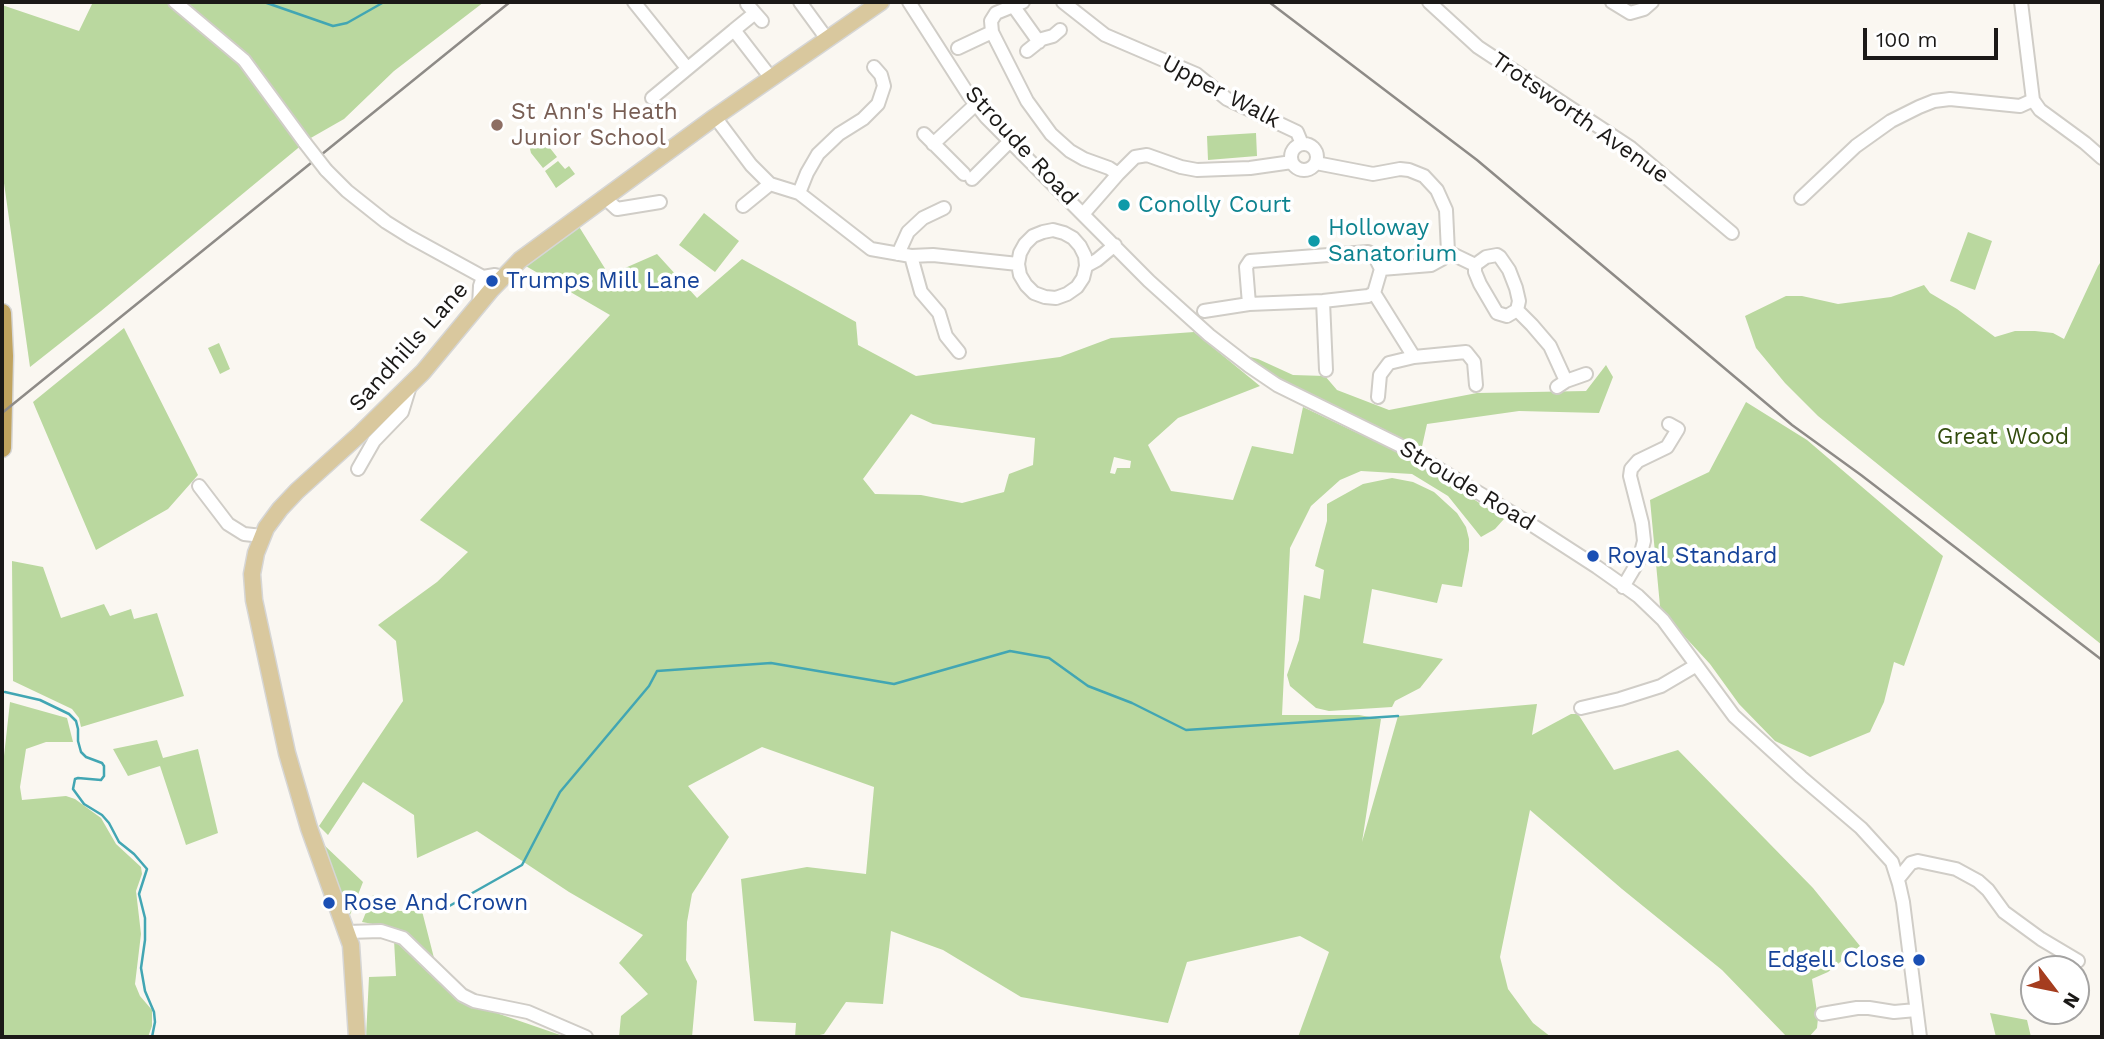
<!DOCTYPE html>
<html>
<head>
<meta charset="utf-8">
<style>
	body { margin:0 }
	#map { position:relative; width:2104px; height:1039px; overflow:hidden; background:#faf7f1; font-family:"Work Sans",sans-serif }
	canvas { display:block }
	.frame { position:absolute; inset:0; border:4px solid #1b1917; pointer-events:none }
	.north { position:absolute; left:2020px; top:955px; width:70px; height:70px; box-sizing:border-box; background:#fff; border:2px solid #a4a3a2; border-radius:50%; rotate:122deg; font-size:19px; font-weight:700; line-height:28px; text-align:center; color:#1b1917 }
	.north::after { content:''; display:block; margin:auto; width:24px; height:32px; background:#a53d1f; clip-path:polygon(50% 0,100% 100%,50% 72%,0 100%) }
	.scale { position:absolute; left:1863px; top:28px; width:135px; height:32px; box-sizing:border-box; border:4px solid #1b1917; border-top:0; padding-left:9px; font-size:21px; line-height:24px; white-space:nowrap; color:#1b1917; -webkit-text-stroke:5px #fff; paint-order:stroke }
</style>
</head>
<body>
<div id="map">
<canvas width="2104" height="1039"></canvas>
<div class="frame"></div>
<div class="north">N</div>
<div class="scale">100 m</div>
</div>
<script>
const g = document.querySelector('canvas').getContext('2d');
g.lineJoin = 'round';
function fill(path, color) {
  g.fillStyle = color;
  g.fill(path, 'evenodd');
}
function poly(rows) {
  const path = new Path2D();
  for (const r of rows) {
    if (r.length === 3) {
      path.moveTo(r[0] + r[2], r[1]);
      path.arc(r[0], r[1], r[2], 0, 2 * Math.PI);
      continue;
    }
    path.moveTo(r[0], r[1]);
    for (let i = 2; i < r.length; i += 2) path.lineTo(r[i], r[i + 1]);
  }
  return path;
}
function trace(path, color, width, dash) {
  g.strokeStyle = color;
  g.lineWidth = width;
  g.lineCap = dash ? 'butt' : 'round';
  g.setLineDash(dash || []);
  g.stroke(path);
}
function drawText(font, color, halo, rows, align = 'center') {
  g.font = font + ' "Work Sans",sans-serif';
  g.lineWidth = 7;
  g.setLineDash([]);
  g.textBaseline = 'middle';
  g.strokeStyle = halo;
  g.fillStyle = color;
  for (const [text, x, y, turn = 0] of rows) {
    g.save();
    g.translate(x, y);
    g.rotate((+turn || 0) * Math.PI / 180);
    g.textAlign = isNaN(turn) ? turn : align;
    if (halo) g.strokeText(text, 0, 0);
    g.fillText(text, 0, 0);
    g.restore();
  }
}
const green = poly([
	[93,2,484,2,394,71,344,119,309,139,101,311,30,367,2,169,2,5,79,31],
	[1256,133,1257,156,1208,160,1207,136],
	[539,134,557,157,543,168,531,153,529,145,532,139],
	[558,161,565,169,569,166,575,174,556,188,545,171],
	[704,213,739,241,715,272,679,245],
	[578,225,609,275,657,254,697,298,742,259,856,322,858,345,916,376,1060,357,1111,338,1194,332,1260,386,1178,418,1148,445,1171,491,1233,500,1252,446,1293,454,1303,407,1412,459,1504,519,1495,529,1481,537,1448,496,1412,474,1361,471,1340,480,1311,506,1290,548,1282,715,1359,715,1381,719,1362,842,1398,716,1537,704,1532,735,1571,714,1578,714,1614,770,1678,750,1813,888,1860,946,1828,972,1812,979,1818,1018,1817,1028,1809,1037,1787,1037,1722,970,1622,889,1530,810,1500,957,1508,989,1533,1023,1551,1037,1298,1037,1329,952,1300,936,1187,962,1168,1023,1021,997,943,950,891,931,883,1004,846,1002,824,1034,811,1037,795,1037,796,1023,754,1021,741,879,807,867,866,874,874,787,762,747,688,786,729,837,692,894,687,922,686,960,697,981,692,1037,619,1037,621,1016,648,994,619,963,643,935,569,892,477,831,417,858,414,815,363,782,328,835,319,826,403,701,396,641,378,625,437,582,468,552,420,520,610,315,524,265],
	[911,414,933,424,1035,438,1033,465,1009,474,1004,492,962,503,921,495,875,494,863,479],
	[1114,457,1131,461,1130,468,1117,468,1115,474,1110,473],
	[1968,232,1992,241,1975,290,1950,281],
	[2102,260,2102,645,1818,416,1785,383,1756,348,1745,316,1786,296,1802,296,1838,304,1891,297,1924,285,1930,293,1957,309,1995,337,2015,331,2035,331,2053,333,2064,339,2098,266],
	[124,328,198,475,168,509,96,550,33,402],
	[219,343,230,369,220,374,208,348],
	[1239,354,1258,359,1293,375,1325,376,1337,390,1389,410,1477,393,1586,391,1606,365,1613,377,1599,413,1519,411,1427,424,1421,451,1353,415,1284,384],
	[1746,402,1807,440,1943,556,1904,666,1894,662,1884,702,1870,732,1810,757,1775,741,1739,704,1710,664,1663,613,1660,606,1650,500,1709,472],
	[1392,478,1413,482,1434,492,1457,513,1466,527,1469,539,1469,550,1462,587,1442,584,1437,603,1372,589,1363,643,1443,659,1420,688,1395,701,1392,707,1329,711,1316,708,1290,686,1287,675,1299,640,1304,595,1320,599,1324,570,1315,566,1327,521,1327,504,1363,484],
	[12,561,43,567,61,618,104,604,110,616,131,609,134,619,157,613,184,696,81,727,79,718,72,709,13,681],
	[10,702,67,718,73,742,46,742,26,749,20,787,22,800,66,796,75,799,101,818,116,844,141,867,142,874,136,891,141,934,135,984,140,996,152,1010,152,1026,148,1037,2,1037,2,774],
	[157,740,163,758,198,749,218,833,186,845,160,766,128,776,113,749],
	[323,844,363,882,348,920],
	[373,895,399,911,422,911,434,958,399,929,362,922],
	[394,940,456,999,566,1037,366,1037,369,977,396,976],
	[1990,1013,2027,1020,2031,1037,1996,1037]
]);
const stream = poly([
	[264,2,333,26,347,23,384,2],
	[5,692,40,700,69,714,76,721,78,729,78,741,81,752,86,757,102,763,104,766,104,776,101,780,78,778,75,779,73,789,84,804,102,815,109,823,119,842,134,854,147,869,139,894,145,918,145,940,141,968,145,991,154,1012,155,1022,152,1037],
	[423,910,444,909,522,865,560,792,649,686,657,671,771,663,894,684,1010,651,1049,658,1088,686,1132,703,1186,730,1398,716]
]);
const minor = poly([
	[175,2,244,60,305,143],
	[634,2,687,68],
	[800,2,827,39],
	[909,2,968,94,986,117,1149,281,1209,335,1249,366,1277,385,1399,445,1529,523,1597,567,1638,596,1663,620,1734,716,1801,777,1861,828,1892,862,1899,884,1903,902,1920,1037],
	[1023,2,996,13,991,21,992,32,1027,101,1051,134,1070,151,1084,159,1109,168,1118,174],
	[1063,2,1105,35,1196,74,1227,99,1297,132,1302,144],
	[1429,2,1478,47,1631,148,1732,233],
	[1612,2,1630,13,1644,9,1652,2],
	[2021,2,2033,100,2040,110,2085,143,2102,158],
	[747,4,762,21],
	[1014,7,1039,42],
	[734,30,755,13],
	[958,48,992,32],
	[1027,51,1042,39,1053,36,1060,30],
	[652,98,734,30,771,78],
	[715,117,751,165,770,184,799,193,871,249,911,256,933,255,1018,264],
	[924,134,964,174],
	[933,144,976,104],
	[1304,157,13],
	[1316,163,1373,174,1400,169,1409,170,1424,176,1437,190,1446,210,1448,252,1442,259,1431,265,1381,269],
	[326,170,347,191,386,222,410,237,483,277],
	[972,179,1010,141],
	[799,193,807,173,818,154,839,134,863,119,878,104,884,86,881,75,874,67],
	[605,198,617,209,660,202],
	[1801,198,1856,146,1891,121,1919,107,1934,101,1950,99,2020,106,2033,100],
	[743,206,770,184],
	[1084,213,1118,174,1135,157,1147,155,1181,167,1197,170,1250,168,1292,162],
	[1448,252,1475,265,1486,257,1497,255,1500,257,1509,270,1516,288,1519,301,1517,310,1532,325,1550,346,1566,381],
	[898,254,908,232,923,218,944,208],
	[911,256,921,292,939,313,946,336,959,352],
	[1475,265,1475,272,1480,284,1497,313,1507,316,1517,310],
	[1086,266,1085,256,1080,246,1073,238,1064,233,1053,230,1043,232,1033,236,1025,244,1020,253,1018,264,1020,275,1026,285,1034,293,1045,297,1056,298,1067,294,1077,287,1083,278,1086,266,1097,260,1115,245],
	[1374,293,1414,357],
	[1323,301,1326,370],
	[479,306,480,286,483,277,495,275,503,277],
	[1204,311,1249,304,1323,301,1368,296,1374,293,1381,269,1374,255,1368,252,1250,261,1246,267,1249,304],
	[1557,387,1566,381,1586,374],
	[1378,397,1380,375,1389,363,1414,357,1466,352,1474,362,1476,385],
	[358,469,374,441,402,412,410,386],
	[199,486,228,524,244,534,262,536],
	[1623,587,1639,560,1644,541,1642,523,1630,476,1631,469,1638,461,1667,447,1678,429,1669,424],
	[1581,708,1620,699,1661,686,1695,666],
	[1898,879,1911,863,1918,861,1956,869,1978,881,1988,890,2004,912,2041,939,2078,961],
	[347,932,381,931,403,938,462,995,474,1001,528,1012,586,1037],
	[1822,1014,1857,1008,1869,1008,1894,1012,1916,1010]
]);
const major = poly([
	[357,1037,351,945,309,828,287,753,254,600,252,574,256,553,266,528,280,509,297,491,360,434,423,372,491,290,520,260,715,117,881,2]
]);
const highway = poly([
	[2,313,4,356,2,448]
]);
const rail = poly([
	[1269,2,1477,160,1792,425,1861,475,2102,660],
	[2,413,510,2]
]);
const minorBridge = poly([
	[305,143,326,170]
]);
const markers = [
	[497,125,7,"#8d6e63"],
	[1124,205,7,"#0f9aa8"],
	[1314,241,7,"#0f9aa8"],
	[492,281,7,"#1a4fb4"],
	[1593,556,7,"#1a4fb4"],
	[329,903,7,"#1a4fb4"],
	[1919,960,7,"#1a4fb4"]
];
const streetNames = [
	["Upper Walk",1221,92,28],
	["Trotsworth Avenue",1580,118,35],
	["Stroude Road",1021,146,47],
	["Sandhills Lane",409,347,-48],
	["Stroude Road",1467,486,31]
];
const educationNames = [
	["St Ann's Heath",511,112],
	["Junior School",511,138]
];
const cultureNames = [
	["Conolly Court",1138,205],
	["Holloway",1328,228],
	["Sanatorium",1328,254]
];
const transitNames = [
	["Trumps Mill Lane",506,281],
	["Royal Standard",1607,556],
	["Rose And Crown",343,903],
	["Edgell Close",1905,960,"right"]
];
const parkNames = [
	["Great Wood",2003,437]
];
fill(green, '#bad89f');
trace(stream, '#42a6b3', 2.5);
trace(minor, '#d0cdc7', 16);
trace(major, '#d6d6d5', 19);
trace(highway, '#d6d6d5', 21);
trace(minor, '#fff', 12);
trace(major, '#d9c89e', 16);
trace(highway, '#c0a35e', 18);
trace(rail, '#8e8b87', 2.5);
trace(minorBridge, '#d0cdc7', 16, []);
trace(minorBridge, '#fff', 12);
for (const [x, y, r, color] of markers) {
  const dot = new Path2D();
  dot.arc(x, y, r, 0, 2 * Math.PI);
  g.fillStyle = color;
  g.fill(dot);
  trace(dot, '#fff', 2.5);
}
drawText('23px', '#1b1917', '#fff', streetNames);
drawText('23px', '#785e54', '#fff', educationNames, 'left');
drawText('23px', '#0d838f', '#fff', cultureNames, 'left');
drawText('23px', '#164399', '#fff', transitNames, 'left');
drawText('23px', '#324c0e', '#fff', parkNames);
</script>
</body>
</html>
